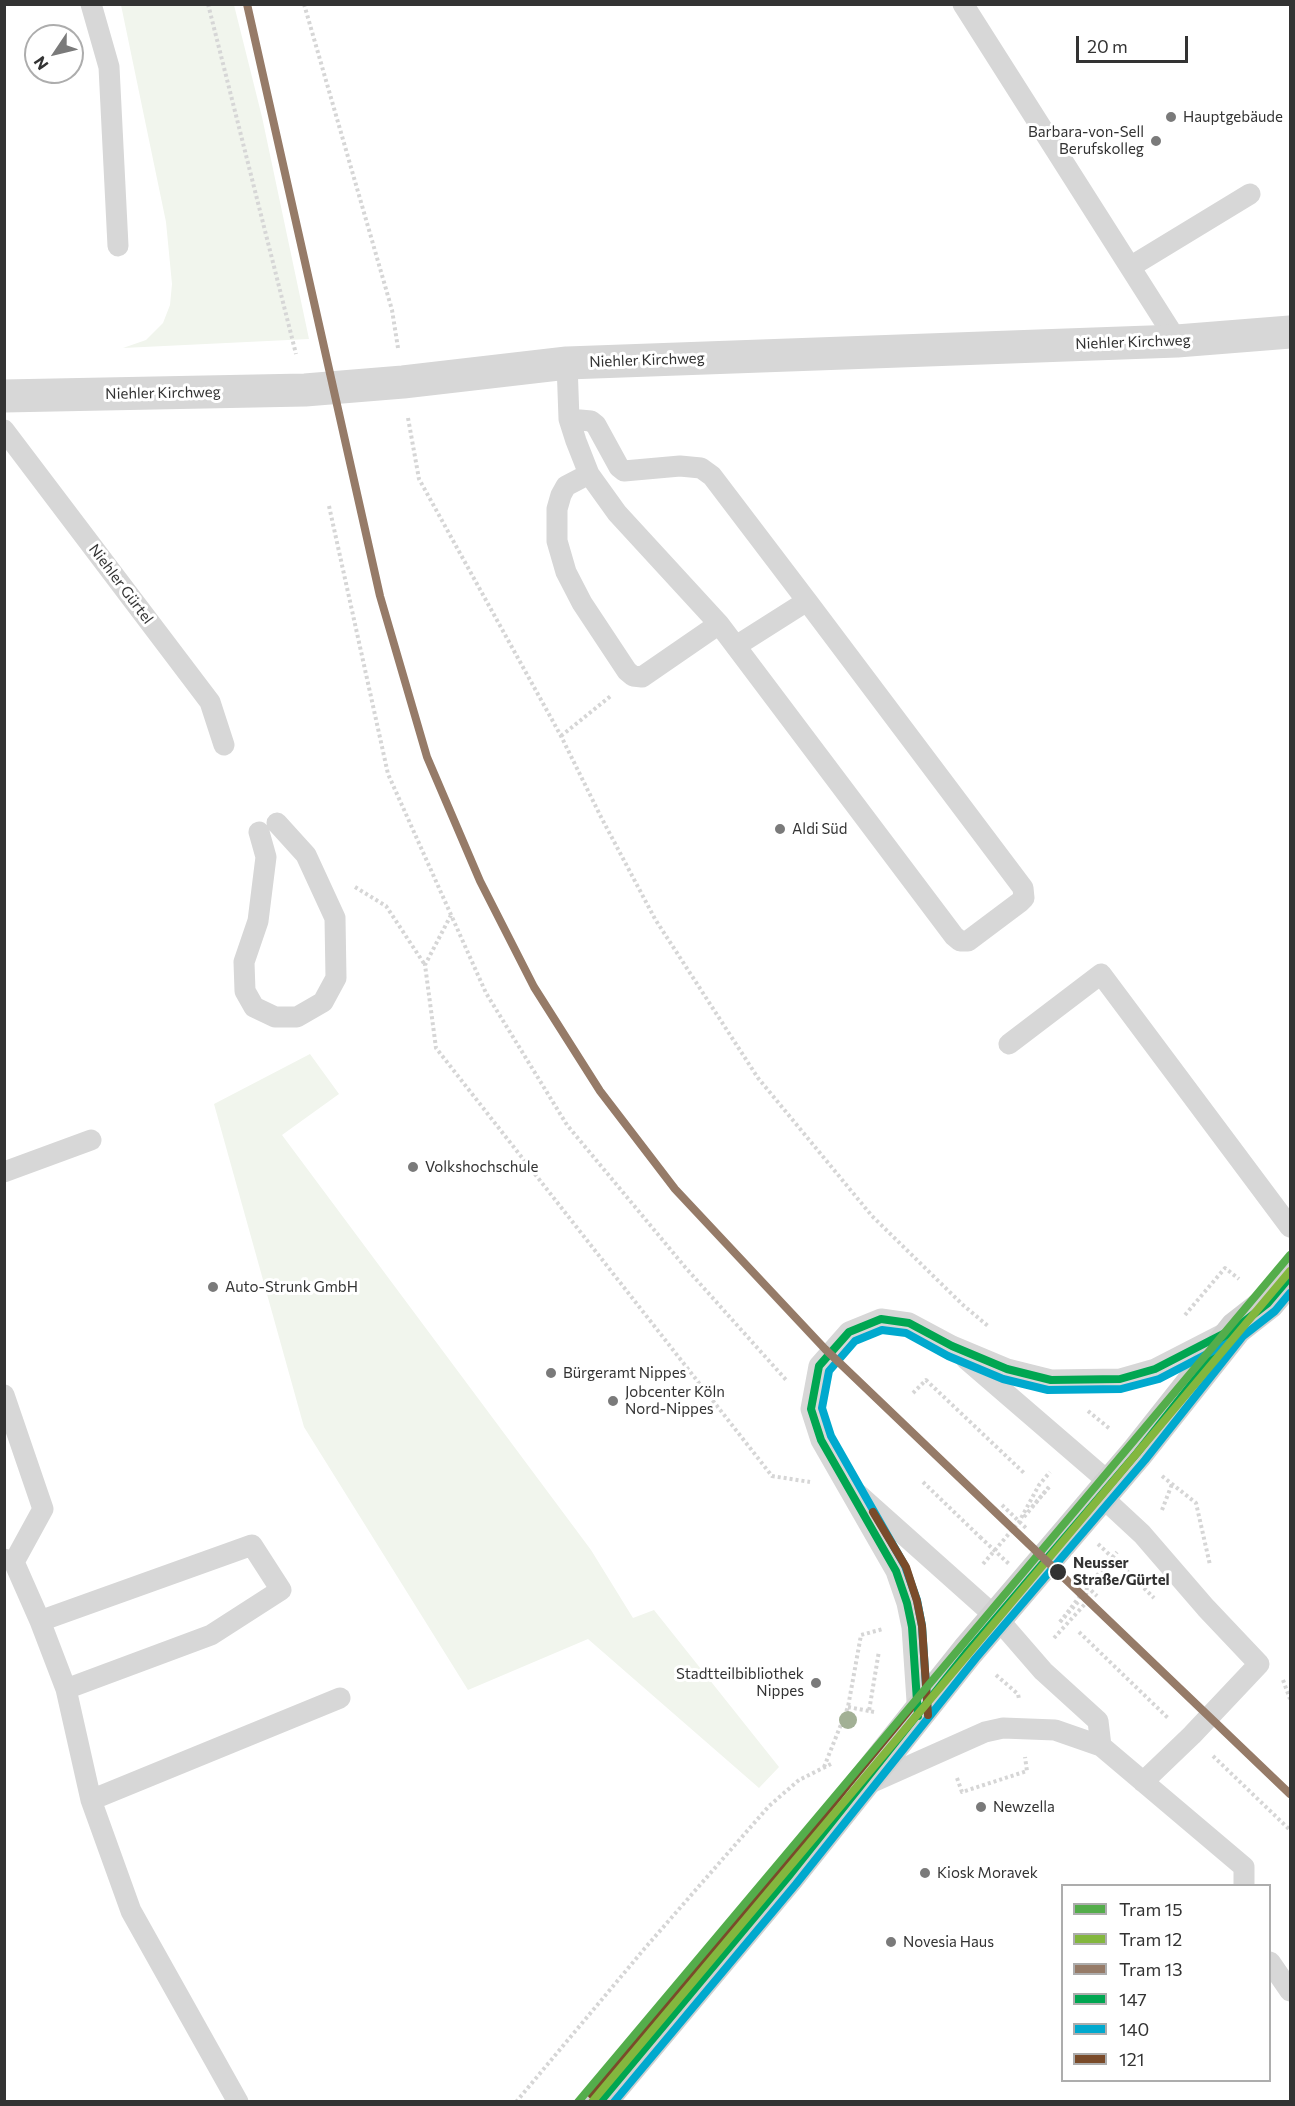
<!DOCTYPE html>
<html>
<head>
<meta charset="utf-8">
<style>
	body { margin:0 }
	#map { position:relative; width:1295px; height:2106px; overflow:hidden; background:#fff; font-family:Commissioner,sans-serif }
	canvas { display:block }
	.frame { position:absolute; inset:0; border:6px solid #333; pointer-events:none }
	.legend { position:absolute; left:1061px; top:1884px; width:210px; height:198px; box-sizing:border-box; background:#fff; border:2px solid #adadad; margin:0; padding:8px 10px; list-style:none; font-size:18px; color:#333 }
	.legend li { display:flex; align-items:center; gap:12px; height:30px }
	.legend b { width:30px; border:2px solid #adadad }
	.north { position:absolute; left:24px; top:24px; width:60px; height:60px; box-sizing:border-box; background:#fff; border:2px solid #adadad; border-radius:50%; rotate:235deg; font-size:16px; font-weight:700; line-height:24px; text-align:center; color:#333 }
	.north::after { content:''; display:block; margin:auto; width:21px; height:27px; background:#7a7a7a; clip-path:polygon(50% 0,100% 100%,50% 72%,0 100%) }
	.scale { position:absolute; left:1076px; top:36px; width:112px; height:27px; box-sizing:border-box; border:3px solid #333; border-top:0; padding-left:8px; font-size:18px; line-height:21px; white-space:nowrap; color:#333; -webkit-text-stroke:4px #fff; paint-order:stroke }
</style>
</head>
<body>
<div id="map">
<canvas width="1295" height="2106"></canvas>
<div class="frame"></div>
<ul class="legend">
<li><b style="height:8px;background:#54ad4b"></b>Tram 15</li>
<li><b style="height:8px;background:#83b73e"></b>Tram 12</li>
<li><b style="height:8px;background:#967b68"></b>Tram 13</li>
<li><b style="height:8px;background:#00a651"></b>147</li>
<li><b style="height:8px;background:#00a9ce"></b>140</li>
<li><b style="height:8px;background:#7a4b2a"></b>121</li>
</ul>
<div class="north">N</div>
<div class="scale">20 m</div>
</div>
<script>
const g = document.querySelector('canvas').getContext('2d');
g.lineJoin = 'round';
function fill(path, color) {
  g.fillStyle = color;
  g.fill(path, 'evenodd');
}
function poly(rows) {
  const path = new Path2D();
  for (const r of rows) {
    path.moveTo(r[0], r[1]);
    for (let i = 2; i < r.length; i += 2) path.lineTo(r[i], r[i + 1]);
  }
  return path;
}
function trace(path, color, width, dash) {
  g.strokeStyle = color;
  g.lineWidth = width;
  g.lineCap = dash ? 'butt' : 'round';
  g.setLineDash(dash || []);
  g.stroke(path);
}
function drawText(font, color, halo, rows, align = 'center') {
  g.font = font + ' Commissioner,sans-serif';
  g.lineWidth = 6;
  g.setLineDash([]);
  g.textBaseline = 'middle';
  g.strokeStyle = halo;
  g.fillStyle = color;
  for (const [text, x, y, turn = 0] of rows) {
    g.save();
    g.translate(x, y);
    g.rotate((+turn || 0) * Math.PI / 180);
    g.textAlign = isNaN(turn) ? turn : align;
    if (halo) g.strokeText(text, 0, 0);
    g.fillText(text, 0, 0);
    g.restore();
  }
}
const green = poly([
	[121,5,234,5,262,117,309,339,123,348,146,340,163,323,170,305,172,284,166,222],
	[310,1054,339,1094,282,1135,591,1550,633,1618,654,1610,779,1767,759,1788,588,1639,468,1690,304,1427,214,1104]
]);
const path = poly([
	[208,4,296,354],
	[304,4,392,310,398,348],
	[408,418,419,479,561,736,601,817,655,919,758,1078,872,1216,963,1305,988,1326],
	[329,506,388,774,486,993,567,1125,685,1267,787,1381],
	[561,736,612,695],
	[355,887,386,906,425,965],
	[451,915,425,965,436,1048,772,1476,810,1482],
	[1185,1315,1225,1268,1239,1279],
	[913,1393,926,1380,1024,1473],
	[1088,1411,1110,1429],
	[1162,1476,1196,1503,1210,1565],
	[923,1482,980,1537],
	[1002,1505,1027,1529],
	[1162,1510,1172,1484],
	[1024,1517,1049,1487],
	[983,1564,1019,1522,1039,1485,1050,1472],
	[1127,1571,1154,1598],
	[1078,1578,1097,1596],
	[1060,1622,1087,1587],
	[1079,1632,1168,1718],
	[1054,1638,1085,1604,1087,1587,1117,1552],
	[996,1675,1018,1694,1019,1699],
	[1283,1680,1290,1699],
	[848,1707,869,1711],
	[874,1712,869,1711,879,1651],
	[1213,1756,1290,1830],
	[824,1767,848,1707,861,1635,883,1629],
	[957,1778,962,1792,1027,1771,1025,1757],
	[516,2102,645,1948,769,1806,799,1780,831,1764]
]);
const service = poly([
	[91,4,109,67,118,246],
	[963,4,1177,341],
	[1130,267,1250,194],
	[567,363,569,419,576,441,589,474,617,513,719,624,954,936,960,941,968,941,1020,902,1024,898,1023,888,807,601],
	[569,419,591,421,596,425,619,467,624,471,680,466,701,468,712,476,807,601,736,646],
	[4,430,210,702,224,745],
	[589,474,566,486,561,495,557,509,557,541,566,572,582,603,627,671,633,676,642,677,719,624],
	[259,832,266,857,258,921,244,962,245,991,254,1007,275,1017,297,1017,323,1002,336,978,335,918,306,855,277,823],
	[1009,1044,1101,974,1290,1227],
	[4,1172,91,1140],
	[966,1359,1111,1484],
	[4,1395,43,1509,14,1562],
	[858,1494,997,1618,1043,1671,1098,1721,1101,1746],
	[1101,1496,1142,1534,1206,1608,1259,1664,1192,1735,1143,1782],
	[4,1559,14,1562,40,1621,66,1689,91,1800,131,1911,238,2102],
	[40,1621,252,1545,281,1590,211,1635,66,1689],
	[918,1716,912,1627,907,1603,896,1571,821,1440,811,1409,819,1366,849,1332,881,1319,909,1323,952,1346,1007,1369,1051,1380,1120,1379,1155,1369,1227,1332],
	[866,1785,985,1732,1003,1728,1055,1730,1101,1746,1244,1867,1244,1886],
	[91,1800,340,1698],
	[1270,1962,1290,1991]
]);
const minor = poly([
	[4,396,305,390,403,382,567,363,1177,341,1290,332]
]);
const secondary = poly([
	[600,2102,788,1877,968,1651,1137,1453,1236,1328,1268,1303,1290,1277]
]);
const pathBridge = poly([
	[1032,1507,1049,1487],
	[980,1537,1009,1564],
	[1098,1544,1127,1571],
	[1060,1622,1079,1601]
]);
const bus1 = poly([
	[918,1716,912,1627,907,1603,896,1571,821,1440,811,1409,819,1366,849,1332,881,1319,909,1323,952,1346,1007,1369,1051,1380,1120,1379,1155,1369,1225,1333],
	[600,2102,788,1877,968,1651,1137,1453,1236,1328,1268,1303,1290,1277]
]);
const bus2 = poly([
	[928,1715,922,1626,917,1600,905,1566,831,1436,822,1408,829,1371,855,1341,882,1330,906,1333,948,1356,1003,1379,1048,1390,1121,1389,1159,1379,1230,1342],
	[614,2102,796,1884,976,1658,1145,1460,1243,1336,1275,1311,1290,1293]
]);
const bus3 = poly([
	[873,1512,906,1567,917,1601,922,1626,928,1715],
	[592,2095,780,1870,849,1783,910,1709]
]);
const tram1 = poly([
	[578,2102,1290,1255]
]);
const tram2 = poly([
	[592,2102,1290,1271]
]);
const tram3 = poly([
	[247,4,380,596,427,757,480,881,534,987,600,1091,675,1189,825,1349,1290,1794]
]);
const trees = [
	[848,1720]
];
const markers = [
	[1171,117,6,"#7a7a7a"],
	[1156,141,6,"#7a7a7a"],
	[780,829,6,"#7a7a7a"],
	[413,1167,6,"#7a7a7a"],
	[213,1287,6,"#7a7a7a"],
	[551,1373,6,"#7a7a7a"],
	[613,1401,6,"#7a7a7a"],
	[1058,1572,9,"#333"],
	[816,1683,6,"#7a7a7a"],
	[981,1807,6,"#7a7a7a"],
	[925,1873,6,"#7a7a7a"],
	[891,1942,6,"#7a7a7a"]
];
const poiNames = [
	["Hauptgebäude",1183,117],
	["Barbara-von-Sell",1144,132,"right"],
	["Berufskolleg",1144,149,"right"],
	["Aldi Süd",792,829],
	["Volkshochschule",425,1167],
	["Auto-Strunk GmbH",225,1287],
	["Bürgeramt Nippes",563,1373],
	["Jobcenter Köln",625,1392],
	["Nord-Nippes",625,1409],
	["Stadtteilbibliothek",804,1674,"right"],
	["Nippes",804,1691,"right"],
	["Newzella",993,1807],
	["Kiosk Moravek",937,1873],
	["Novesia Haus",903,1942]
];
const streetNames = [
	["Niehler Kirchweg",1133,342,-2],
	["Niehler Kirchweg",647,360,-2],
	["Niehler Kirchweg",163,393,-1],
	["Niehler Gürtel",121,584,53]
];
const stopNames = [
	["Neusser",1073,1563],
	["Straße/Gürtel",1073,1580]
];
fill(green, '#f1f5ed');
trace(path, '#d6d6d6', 4, [3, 3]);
trace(service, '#d7d7d7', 21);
trace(minor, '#d7d7d7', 33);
trace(secondary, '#d0d0d0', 33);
trace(pathBridge, '#d6d6d6', 4, [3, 3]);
trace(bus1, '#00a651', 8);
trace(bus2, '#00a9ce', 8);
trace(bus3, '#7a4b2a', 8);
trace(tram1, '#54ad4b', 8);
trace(tram2, '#83b73e', 8);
trace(tram3, '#967b68', 8);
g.fillStyle = '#a2b095';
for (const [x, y] of trees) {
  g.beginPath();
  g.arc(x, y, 9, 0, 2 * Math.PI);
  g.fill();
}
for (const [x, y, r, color] of markers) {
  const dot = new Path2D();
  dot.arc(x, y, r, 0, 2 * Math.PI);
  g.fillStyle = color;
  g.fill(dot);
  trace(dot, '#fff', 2);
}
drawText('15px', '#333', '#fff', poiNames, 'left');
drawText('15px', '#333', '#fff', streetNames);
drawText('bold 15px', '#333', '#fff', stopNames, 'left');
</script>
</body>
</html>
